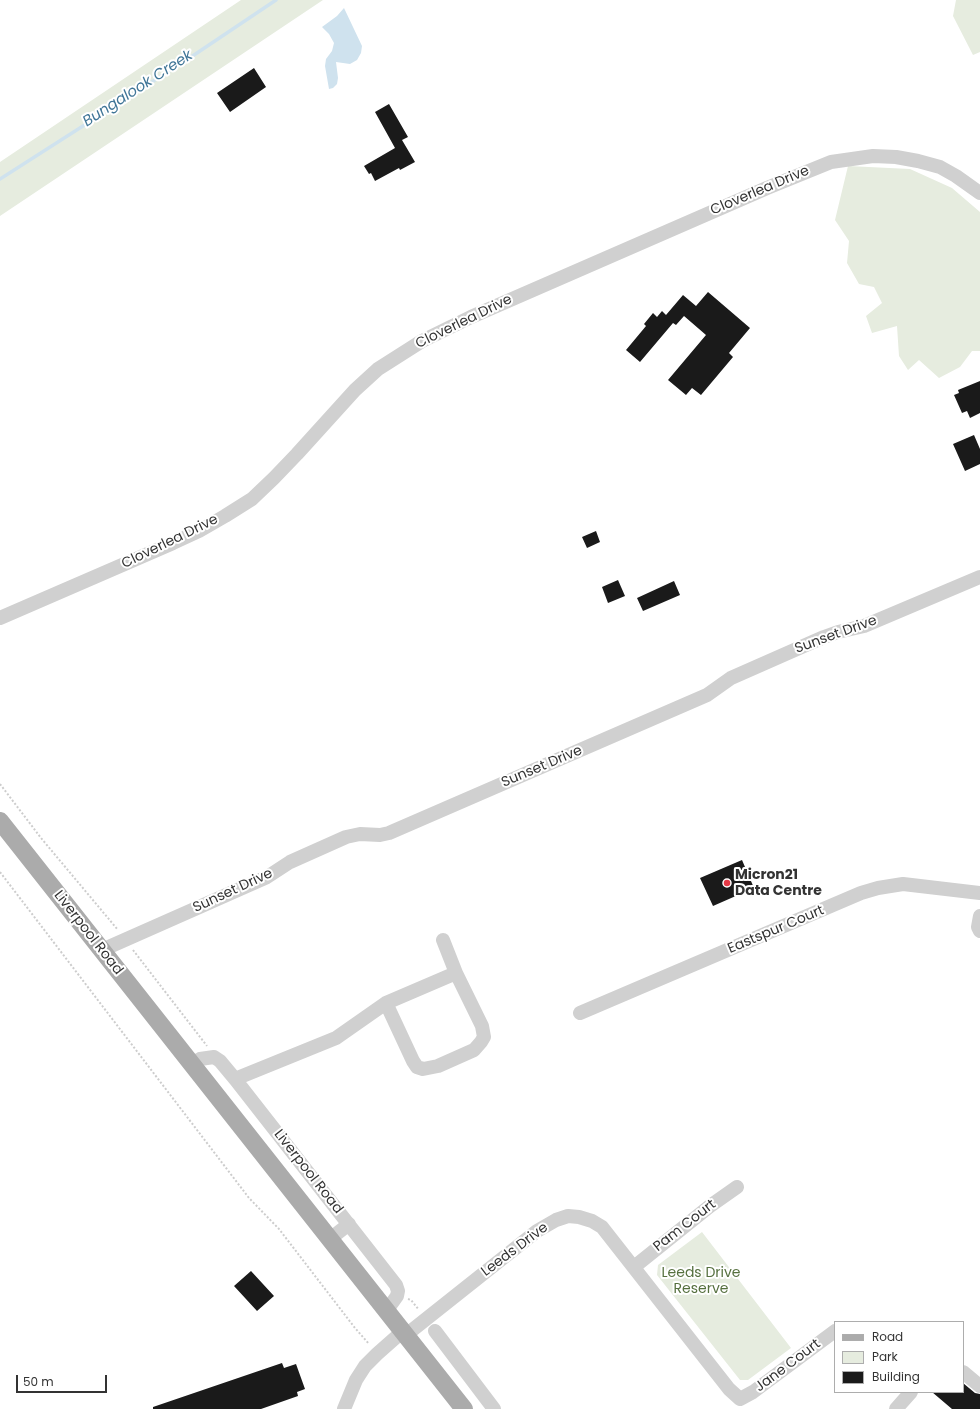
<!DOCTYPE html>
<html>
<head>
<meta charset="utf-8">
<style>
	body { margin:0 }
	#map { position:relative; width:980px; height:1409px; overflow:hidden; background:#fff; font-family:Poppins,sans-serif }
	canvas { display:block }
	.legend { position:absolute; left:834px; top:1321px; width:130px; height:72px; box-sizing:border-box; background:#fff; border:1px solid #adadad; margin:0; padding:5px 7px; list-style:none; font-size:12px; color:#333 }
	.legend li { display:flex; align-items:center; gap:8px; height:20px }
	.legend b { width:20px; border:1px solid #adadad }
	.scale { position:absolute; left:16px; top:1375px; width:91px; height:18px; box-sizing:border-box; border:2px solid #333; border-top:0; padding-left:5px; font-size:12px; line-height:14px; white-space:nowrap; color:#333; -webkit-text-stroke:3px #fff; paint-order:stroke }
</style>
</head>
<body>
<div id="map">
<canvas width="980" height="1409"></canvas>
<ul class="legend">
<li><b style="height:5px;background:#ababab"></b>Road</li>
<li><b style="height:11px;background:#e6ecdf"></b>Park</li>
<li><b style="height:11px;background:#1a1a1a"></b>Building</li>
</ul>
<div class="scale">50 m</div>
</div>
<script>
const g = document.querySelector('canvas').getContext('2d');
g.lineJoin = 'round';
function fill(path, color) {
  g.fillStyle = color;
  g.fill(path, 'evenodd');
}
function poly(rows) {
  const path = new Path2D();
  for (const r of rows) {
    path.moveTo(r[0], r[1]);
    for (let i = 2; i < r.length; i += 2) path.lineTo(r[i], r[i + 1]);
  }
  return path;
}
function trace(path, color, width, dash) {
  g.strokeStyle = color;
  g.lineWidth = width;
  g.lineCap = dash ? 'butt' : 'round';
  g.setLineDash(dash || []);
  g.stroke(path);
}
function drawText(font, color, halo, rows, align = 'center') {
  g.font = font + ' Poppins,sans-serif';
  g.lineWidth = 4;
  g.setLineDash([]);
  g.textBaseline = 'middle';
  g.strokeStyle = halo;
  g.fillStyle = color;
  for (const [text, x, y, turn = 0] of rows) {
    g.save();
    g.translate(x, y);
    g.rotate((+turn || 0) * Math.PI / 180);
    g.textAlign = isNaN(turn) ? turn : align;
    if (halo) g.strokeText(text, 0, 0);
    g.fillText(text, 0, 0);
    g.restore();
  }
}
const green = poly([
	[241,0,323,0,0,216,0,162],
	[956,0,980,0,980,52,973,55,953,16],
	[848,166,910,169,952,188,980,212,980,351,972,351,960,367,939,378,919,360,908,370,899,356,897,326,872,333,866,316,882,303,874,287,859,284,847,263,849,241,835,220],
	[702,1232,791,1348,748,1380,740,1380,657,1275,658,1265]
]);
const water = poly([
	[344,8,362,46,361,53,357,60,350,64,336,62,338,78,337,84,333,88,329,89,325,66,326,59,332,51,334,43,329,34,322,27,337,16]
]);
const stream = poly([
	[0,179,194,55,276,0]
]);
const building = poly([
	[254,68,266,87,230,112,217,93],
	[389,104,408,137,402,140,415,162,400,170,399,168,375,181,371,173,369,174,364,166,395,148,375,112],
	[708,292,750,328,729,353,733,357,701,395,692,388,686,395,668,380,706,335,684,316,676,325,673,323,640,362,626,350,646,326,644,324,653,313,657,317,662,311,666,315,683,295,696,306],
	[980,381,980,413,970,418,967,411,962,413,954,395,959,393,958,390],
	[974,435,980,449,980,464,965,471,953,444],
	[596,531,600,542,587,548,582,537],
	[618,580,625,596,608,603,602,587],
	[674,581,680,595,643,611,637,598],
	[742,860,754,888,713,906,700,878],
	[251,1271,274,1296,257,1311,234,1286],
	[282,1363,284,1368,296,1364,305,1389,297,1392,298,1396,261,1409,153,1409,153,1407],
	[963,1383,975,1393,980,1394,980,1409,952,1409,932,1392,963,1392]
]);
const path = poly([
	[0,784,41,838,118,930],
	[0,872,249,1198,279,1229,355,1328,369,1344],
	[133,950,207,1046],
	[408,1299,411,1300,419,1310]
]);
const minor = poly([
	[0,618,173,543,199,531,225,516,252,499,274,478,297,454,355,390,378,369,422,341,471,317,767,188,831,162,873,156,896,157,918,161,940,167,956,176,980,193],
	[980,916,978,927,980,931],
	[102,950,267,877,290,862,346,837,360,834,380,835,389,833,707,695,731,678,824,637,838,632,864,626,980,577],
	[386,1003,413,1061,417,1067,423,1069,438,1066,474,1050,481,1042,484,1037,482,1026,456,973,443,940],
	[580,1013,861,893,878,888,903,884,980,893],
	[191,1064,200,1059,214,1057,220,1061,235,1079,396,1285,398,1291,397,1296,387,1310],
	[235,1079,336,1038,386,1003,456,973],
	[330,1239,349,1224],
	[634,1267,710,1206,737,1187],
	[435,1331,494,1409],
	[406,1335,537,1231,556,1220,568,1216,579,1217,592,1221,602,1227,729,1389,740,1399],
	[963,1372,980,1386],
	[740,1399,753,1392,835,1331],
	[344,1409,356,1380,365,1366,377,1354,403,1331],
	[896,1409,911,1392]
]);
const major = poly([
	[0,821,464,1409]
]);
const markers = [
	[727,883,4,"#e63946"]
];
const streetNames = [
	["Cloverlea Drive",760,191,-23],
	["Cloverlea Drive",464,322,-26],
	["Cloverlea Drive",170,542,-26],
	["Sunset Drive",836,635,-20],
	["Sunset Drive",542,767,-23],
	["Sunset Drive",233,891,-25],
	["Eastspur Court",776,930,-23],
	["Liverpool Road",88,933,52],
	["Liverpool Road",308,1172,52],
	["Pam Court",685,1226,-38],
	["Leeds Drive",515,1250,-37],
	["Jane Court",788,1366,-37]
];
const poiNames = [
	["Micron21",735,875],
	["Data Centre",735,891]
];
const parkNames = [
	["Leeds Drive",701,1273],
	["Reserve",701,1289]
];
const waterNames = [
	["Bungalook Creek",138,89,-33]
];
fill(green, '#e6ecdf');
fill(water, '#cfe2ee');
trace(stream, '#cfe2ee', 3.5);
fill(building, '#1a1a1a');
trace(path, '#cdcdcd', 2, [2, 2]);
trace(minor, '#d0d0d0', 14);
trace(major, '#ababab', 18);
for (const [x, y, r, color] of markers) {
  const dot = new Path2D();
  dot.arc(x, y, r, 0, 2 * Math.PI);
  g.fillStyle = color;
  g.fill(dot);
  trace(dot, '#fff', 1.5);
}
drawText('14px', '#333', '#fff', streetNames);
drawText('bold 14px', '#333', '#fff', poiNames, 'left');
drawText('14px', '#56703f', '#fff', parkNames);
drawText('italic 15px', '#3f7597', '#fff', waterNames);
</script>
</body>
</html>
